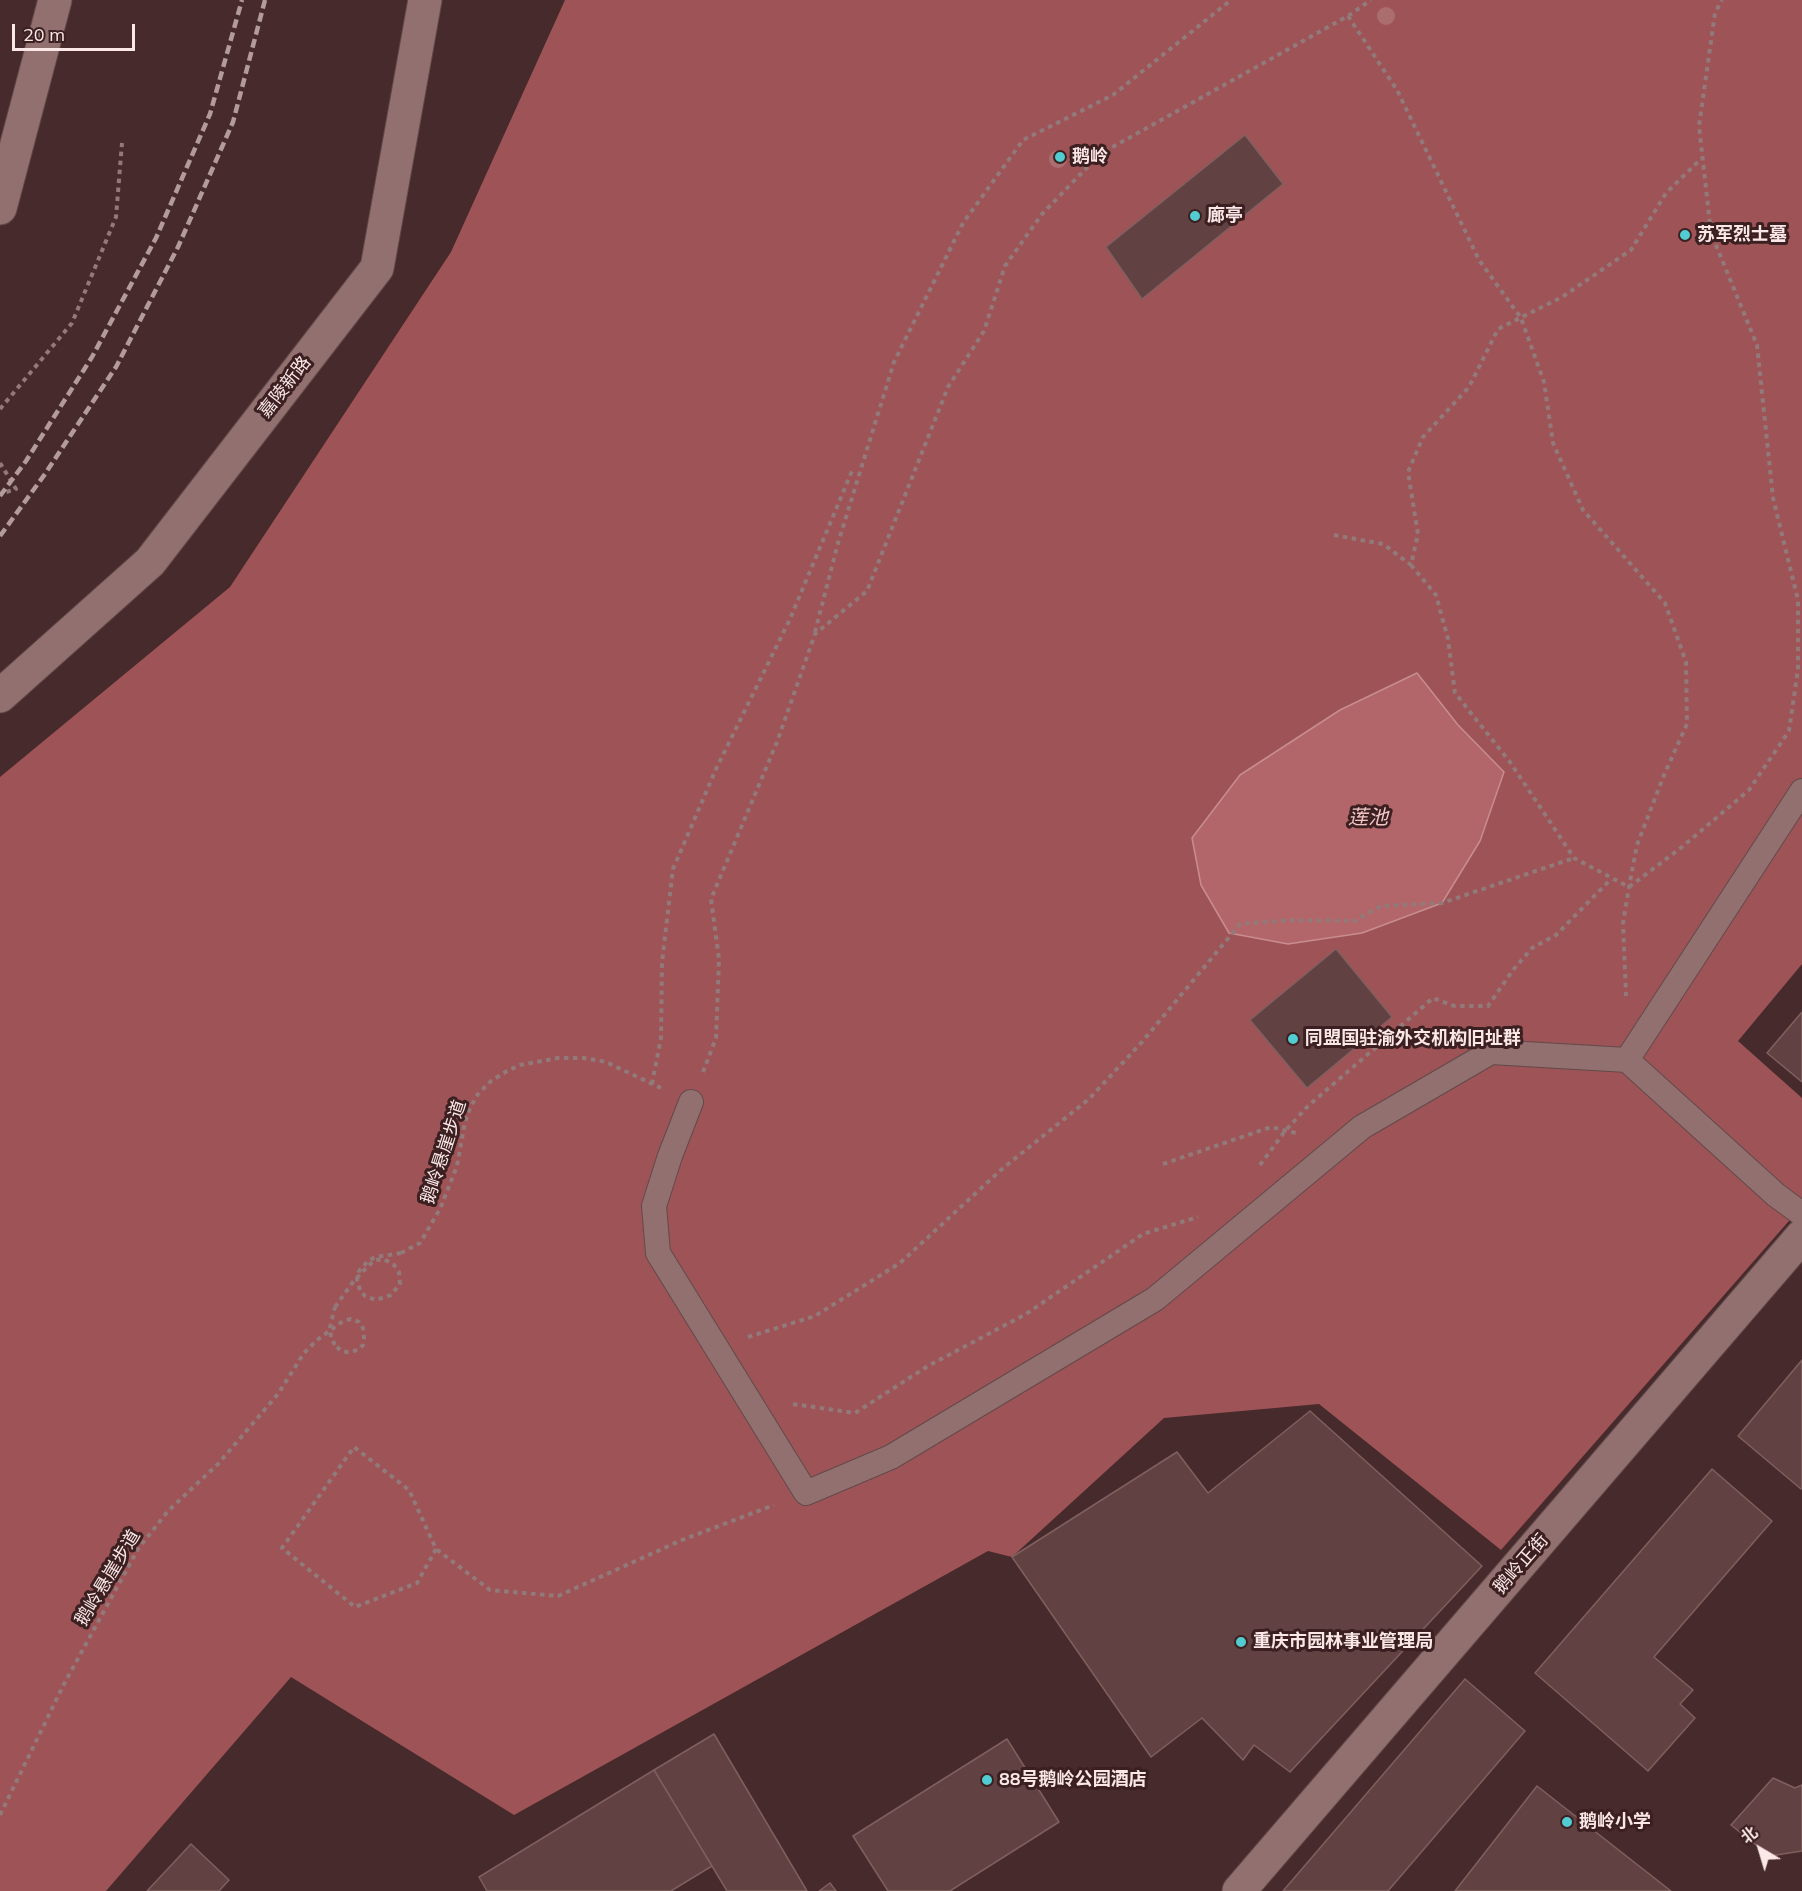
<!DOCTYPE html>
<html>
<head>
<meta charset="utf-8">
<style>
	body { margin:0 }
	#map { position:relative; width:1802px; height:1891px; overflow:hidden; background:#472a2b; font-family:Mulish,"Noto Sans SC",sans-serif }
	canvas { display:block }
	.north { position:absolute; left:1730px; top:1819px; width:60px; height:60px; -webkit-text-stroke:4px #3c2021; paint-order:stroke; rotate:322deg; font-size:16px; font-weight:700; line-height:24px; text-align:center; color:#fbe7e7 }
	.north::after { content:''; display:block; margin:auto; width:21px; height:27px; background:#fbe7e7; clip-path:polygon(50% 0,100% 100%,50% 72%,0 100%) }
	.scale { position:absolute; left:12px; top:24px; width:123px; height:27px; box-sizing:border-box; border:3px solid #fbe7e7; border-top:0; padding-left:8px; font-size:18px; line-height:21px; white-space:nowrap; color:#fbe7e7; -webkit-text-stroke:4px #3c2021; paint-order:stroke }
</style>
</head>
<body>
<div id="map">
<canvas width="1802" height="1891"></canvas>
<div class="north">北</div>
<div class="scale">20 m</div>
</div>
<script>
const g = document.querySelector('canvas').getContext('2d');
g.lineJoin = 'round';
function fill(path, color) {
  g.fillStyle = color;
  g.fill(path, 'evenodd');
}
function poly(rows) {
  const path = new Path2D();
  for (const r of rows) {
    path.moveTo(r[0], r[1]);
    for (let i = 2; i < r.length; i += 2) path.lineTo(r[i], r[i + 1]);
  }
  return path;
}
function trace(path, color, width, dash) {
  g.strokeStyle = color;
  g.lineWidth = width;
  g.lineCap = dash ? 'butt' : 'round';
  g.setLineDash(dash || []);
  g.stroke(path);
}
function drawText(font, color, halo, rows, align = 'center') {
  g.font = font + ' Mulish,"Noto Sans SC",sans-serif';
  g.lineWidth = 6;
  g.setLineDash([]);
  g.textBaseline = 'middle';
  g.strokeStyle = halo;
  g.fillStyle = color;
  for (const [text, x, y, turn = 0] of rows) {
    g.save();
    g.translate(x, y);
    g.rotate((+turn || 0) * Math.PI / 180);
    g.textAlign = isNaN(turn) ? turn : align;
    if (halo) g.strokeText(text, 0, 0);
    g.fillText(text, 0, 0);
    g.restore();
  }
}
const forest = poly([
	[565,0,1802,0,1802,964,1738,1041,1802,1098,1802,1206,1501,1550,1319,1404,1164,1418,1012,1557,988,1551,514,1815,291,1677,106,1891,0,1891,0,777,230,587,451,252],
	[1417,673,1458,725,1192,838]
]);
const water = poly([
	[1417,673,1458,725,1504,772,1480,841,1442,903,1362,933,1288,944,1229,933,1201,885,1192,838,1240,775,1340,710,1417,673]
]);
const building = poly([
	[1245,135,1283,184,1142,299,1106,247,1245,135],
	[1336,949,1392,1017,1307,1088,1250,1020,1336,949],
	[1802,1012,1802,1082,1767,1053,1802,1012],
	[1802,1360,1802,1488,1801,1489,1738,1436,1802,1360],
	[1310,1411,1482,1566,1290,1772,1254,1745,1243,1760,1202,1718,1151,1757,1012,1557,1177,1452,1208,1493,1310,1411],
	[1712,1469,1772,1521,1654,1657,1693,1690,1680,1704,1695,1718,1648,1771,1535,1673,1712,1469],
	[1465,1679,1525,1731,1388,1891,1283,1891,1465,1679],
	[714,1734,807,1891,727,1891,654,1770,714,1734],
	[1007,1739,1059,1822,950,1891,888,1891,853,1836,1007,1739],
	[654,1770,712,1866,671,1891,487,1891,479,1877,654,1770],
	[1773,1778,1795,1788,1802,1785,1802,1851,1770,1856,1731,1825,1773,1778],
	[1537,1786,1671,1891,1455,1891,1537,1786],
	[191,1844,229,1880,219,1891,147,1891,191,1844],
	[830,1883,836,1891,819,1891,830,1883]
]);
const path = poly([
	[1348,16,1397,90,1479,260,1521,318,1544,382,1553,443,1583,510,1665,603,1686,662,1687,724,1664,775,1637,845,1629,887,1623,923,1626,996],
	[0,409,72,323,116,217,122,143],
	[0,463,16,489,0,494],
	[1334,535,1383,544,1411,565,1418,534,1408,472,1423,437,1469,387,1498,329,1562,297,1631,250,1666,193,1702,158],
	[1411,565,1436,595,1448,639,1455,693,1510,762,1574,858,1629,887,1682,847,1749,790,1789,731,1798,669,1798,600,1773,498,1757,345,1711,233,1699,126,1715,13,1722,0],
	[815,632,838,543,894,362,963,223,1023,140,1113,95,1231,0],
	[703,1072,716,1038,719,959,711,899,777,742,815,634,867,591,948,387,984,331,1005,266,1042,214,1100,154,1348,16,1371,0],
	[652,1084,661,1038,662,962,673,869,716,769,790,619,852,471],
	[1163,1164,1271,1127,1300,1134],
	[1260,1165,1285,1131,1308,1106,1433,998,1454,1006,1488,1006,1513,970,1532,948,1556,935,1611,879],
	[401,1253,420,1243,440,1209,457,1166,465,1122,470,1108,478,1094,491,1081,507,1071,520,1065,558,1058,584,1058,606,1062,661,1088],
	[335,1307,353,1282,369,1265,376,1260,384,1259,394,1265,399,1272,400,1284,391,1295,376,1300,365,1296,360,1290],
	[748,1337,815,1316,900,1263,1002,1169,1089,1099,1142,1042,1240,924,1290,920,1355,921,1381,906,1442,903,1574,858],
	[793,1404,855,1413,928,1366,1026,1314,1143,1234,1198,1217],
	[436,1549,417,1583,355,1607,282,1548,354,1447,409,1490,436,1549,490,1590,558,1596,682,1540,774,1505],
	[0,1815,64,1684,138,1549,168,1511,218,1464,278,1394,304,1353,317,1340,343,1321,351,1319,359,1322,363,1328,364,1338,363,1345,358,1350,347,1352,341,1351,335,1345]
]);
const lane = poly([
	[1627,1060,1802,791],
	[691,1102,670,1156,654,1206,658,1253,806,1493,891,1457,1155,1299,1362,1127,1491,1052,1627,1060,1776,1195,1802,1214]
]);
const street = poly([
	[0,208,55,0],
	[0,696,150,562,377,268,425,0]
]);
const secondary = poly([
	[1239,1891,1802,1236]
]);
const rail = poly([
	[0,496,26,461,92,357,156,238,210,114,242,0],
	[0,536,45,474,116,367,178,247,233,122,265,0]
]);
const pathBridge = poly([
	[360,1290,357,1280,359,1271,369,1260,376,1257,401,1253],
	[335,1345,331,1338,330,1327,335,1307]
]);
const trees = [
	[1386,16],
	[1058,159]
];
const markers = [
	[1060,157,6,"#51ccd1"],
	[1195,216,6,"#51ccd1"],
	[1685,235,6,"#51ccd1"],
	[1293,1039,6,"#51ccd1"],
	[1241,1642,6,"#51ccd1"],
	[987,1780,6,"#51ccd1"],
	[1567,1822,6,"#51ccd1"]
];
const poiNames = [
	["鹅岭",1072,157],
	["廊亭",1207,216],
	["苏军烈士墓",1697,235],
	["同盟国驻渝外交机构旧址群",1305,1039],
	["重庆市园林事业管理局",1253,1642],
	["88号鹅岭公园酒店",999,1780],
	["鹅岭小学",1579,1822]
];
const streetNames = [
	["嘉陵新路",285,387,-52],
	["鹅岭悬崖步道",444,1152,-72],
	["鹅岭正街",1521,1564,-49],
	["鹅岭悬崖步道",108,1578,-59]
];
const waterNames = [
	["莲池",1368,818]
];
fill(forest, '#9e5457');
fill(water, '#b26669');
trace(water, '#c88d8f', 1.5);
fill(building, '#614142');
trace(building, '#805f5f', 1.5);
trace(lane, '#62494a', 26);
trace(street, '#62494a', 35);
trace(secondary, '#62494a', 35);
trace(path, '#92797a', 4, [4.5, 4.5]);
trace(lane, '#927070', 24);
trace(street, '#927070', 33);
trace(secondary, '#927070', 33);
trace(rail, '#b29b9b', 4.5, [9, 4.5]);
trace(pathBridge, '#92797a', 4, [4.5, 4.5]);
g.fillStyle = '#aa6e6f';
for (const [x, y] of trees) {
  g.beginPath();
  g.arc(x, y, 9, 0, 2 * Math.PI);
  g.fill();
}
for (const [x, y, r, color] of markers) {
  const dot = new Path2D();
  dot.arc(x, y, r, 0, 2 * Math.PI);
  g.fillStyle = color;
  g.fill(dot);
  trace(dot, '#3c2021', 2);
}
drawText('bold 18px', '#fbe7e7', '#3c2021', poiNames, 'left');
drawText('18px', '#fbe7e7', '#3c2021', streetNames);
drawText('italic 20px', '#f3c6c6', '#3c2021', waterNames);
</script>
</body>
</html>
